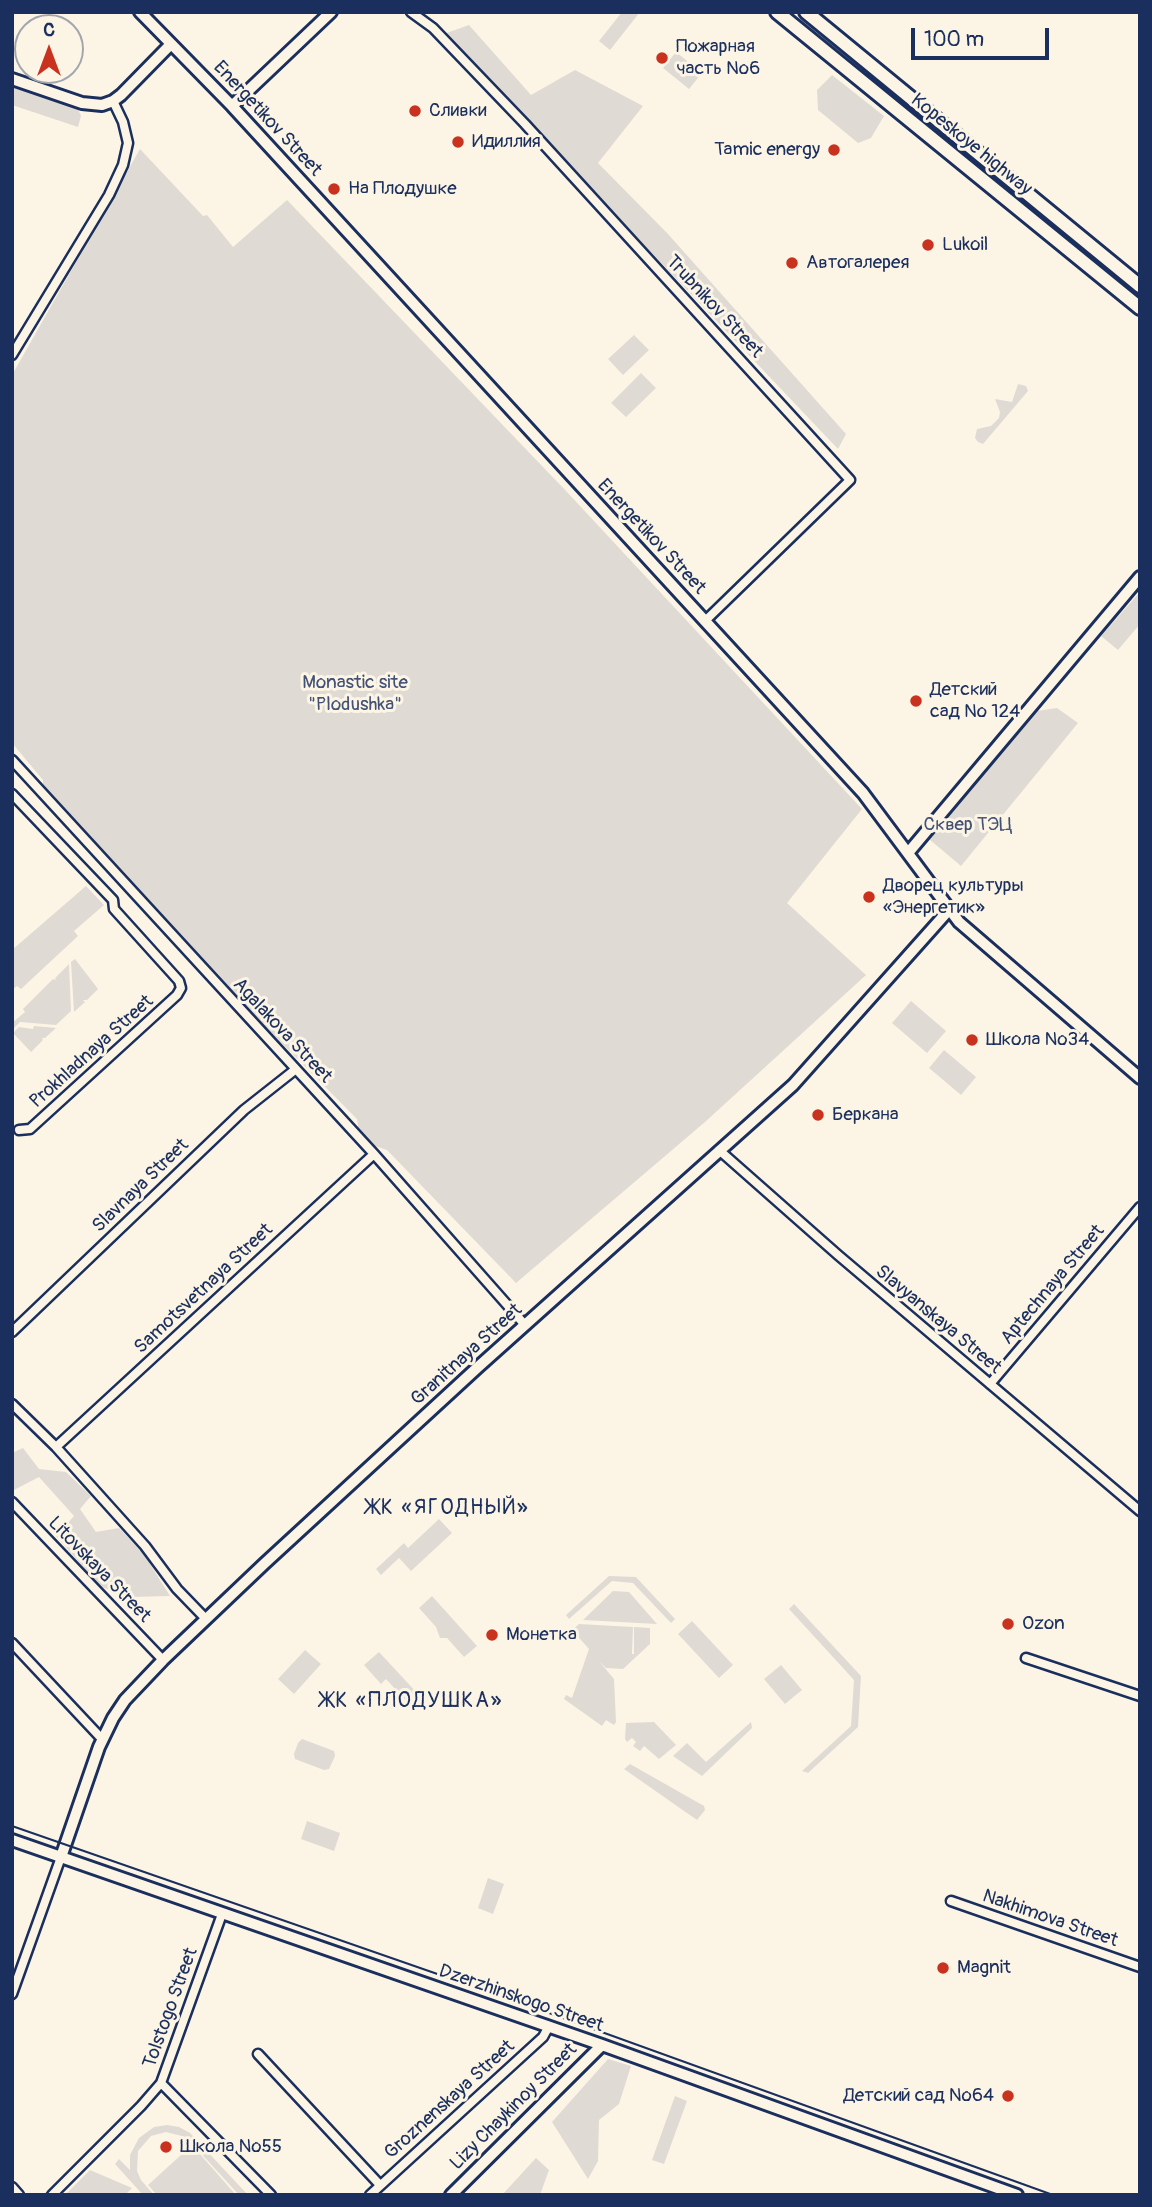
<!DOCTYPE html>
<html>
<head>
<meta charset="utf-8">
<style>
	body { margin:0 }
	#map { position:relative; width:1152px; height:2207px; overflow:hidden; background:#fcf5e5; font-family:Pangolin,sans-serif }
	canvas { display:block }
	.frame { position:absolute; inset:0; border:14px solid #1b2f5e; pointer-events:none }
	.north { position:absolute; left:14px; top:14px; width:70px; height:70px; box-sizing:border-box; background:#fcf5e5; border:2px solid #a2a6af; border-radius:50%; rotate:0deg; font-size:19px; font-weight:700; line-height:28px; text-align:center; color:#1b2f5e }
	.north::after { content:''; display:block; margin:auto; width:24px; height:32px; background:#c8321e; clip-path:polygon(50% 0,100% 100%,50% 72%,0 100%) }
	.scale { position:absolute; left:911px; top:28px; width:138px; height:32px; box-sizing:border-box; border:4px solid #1b2f5e; border-top:0; padding-left:9px; font-size:21px; line-height:24px; white-space:nowrap; color:#1b2f5e; -webkit-text-stroke:5px #fcf5e5; paint-order:stroke }
</style>
</head>
<body>
<div id="map">
<canvas width="1152" height="2207"></canvas>
<div class="frame"></div>
<div class="north">С</div>
<div class="scale">100 m</div>
</div>
<script>
const g = document.querySelector('canvas').getContext('2d');
g.lineJoin = 'round';
function fill(path, color) {
  g.fillStyle = color;
  g.fill(path, 'evenodd');
}
function poly(rows) {
  const path = new Path2D();
  for (const r of rows) {
    path.moveTo(r[0], r[1]);
    for (let i = 2; i < r.length; i += 2) path.lineTo(r[i], r[i + 1]);
  }
  return path;
}
function trace(path, color, width, dash) {
  g.strokeStyle = color;
  g.lineWidth = width;
  g.lineCap = dash ? 'butt' : 'round';
  g.setLineDash(dash || []);
  g.stroke(path);
}
function drawText(font, color, halo, rows, align = 'center') {
  g.font = font + ' Pangolin,sans-serif';
  g.lineWidth = 6;
  g.setLineDash([]);
  g.textBaseline = 'middle';
  g.strokeStyle = halo;
  g.fillStyle = color;
  for (const [text, x, y, turn = 0] of rows) {
    g.save();
    g.translate(x, y);
    g.rotate((+turn || 0) * Math.PI / 180);
    g.textAlign = isNaN(turn) ? turn : align;
    if (halo) g.strokeText(text, 0, 0);
    g.fillText(text, 0, 0);
    g.restore();
  }
}
const green = poly([
	[622,12,640,12,610,50,599,41],
	[469,25,531,95,575,70,643,106,598,163,668,234,846,434,838,449,444,34],
	[676,52,702,73,689,89,663,68],
	[832,75,884,116,871,138,858,143,818,110,817,90],
	[12,85,77,107,81,116,78,127,12,105],
	[140,149,203,216,207,215,233,247,287,200,567,492,862,809,787,903,866,975,705,1122,516,1283,387,1150,372,1145,359,1133,357,1119,231,992,110,862,76,820,43,790,43,780,12,743,12,375],
	[634,335,649,350,623,375,608,359],
	[641,373,656,388,626,417,611,403],
	[1018,384,1026,386,1028,391,983,444,978,442,975,438,977,429,991,426,999,418,1000,412,995,399,1012,402],
	[1140,592,1140,624,1118,650,1101,636],
	[1057,708,1078,723,961,866,929,839,1037,711],
	[86,886,104,905,74,931,78,936,21,989,17,986,12,990,12,950],
	[75,959,98,989,87,1000,83,1000,85,1002,74,1012,71,962],
	[69,964,71,1011,56,1025,20,1022,12,1030,12,1023,25,1012,23,1009,53,979,56,980,55,978],
	[911,1001,946,1031,927,1053,892,1023],
	[34,1026,56,1028,45,1038,42,1038,43,1040,31,1052,13,1033,19,1027,33,1029],
	[944,1050,976,1077,961,1095,929,1068],
	[23,1448,39,1469,66,1472,91,1496,80,1509,96,1532,119,1528,143,1553,170,1596,132,1597,101,1587,56,1536,74,1516,39,1477,14,1490,12,1489,12,1453],
	[439,1519,452,1533,411,1571,399,1558,381,1575,376,1569,404,1543,408,1548],
	[609,1576,636,1577,675,1619,671,1623,633,1583,612,1581,569,1619,566,1615],
	[613,1591,629,1592,657,1624,583,1620],
	[432,1596,477,1646,464,1657,447,1638,440,1638,436,1627,419,1608],
	[794,1604,861,1676,858,1727,808,1773,802,1771,851,1726,854,1680,789,1609],
	[692,1621,733,1665,719,1678,678,1634],
	[579,1624,633,1627,632,1654,634,1654,634,1627,650,1628,650,1644,623,1669,606,1668,599,1661,614,1679,616,1722,614,1725,606,1720,602,1726,564,1699,566,1695,572,1698,589,1649,572,1630],
	[305,1650,321,1664,294,1694,278,1679],
	[379,1652,418,1694,408,1703,386,1679,381,1684,364,1665],
	[781,1665,802,1690,785,1704,764,1679],
	[654,1722,676,1745,659,1759,644,1746,640,1751,633,1746,636,1742,632,1738,627,1742,625,1739,626,1723],
	[751,1722,752,1728,702,1776,673,1756,687,1743,706,1762],
	[302,1739,334,1751,335,1756,329,1769,324,1770,295,1759,294,1754,298,1743],
	[630,1764,704,1806,705,1810,697,1820,624,1769],
	[307,1821,340,1833,334,1851,301,1839],
	[488,1878,504,1884,493,1914,478,1908],
	[608,2059,631,2066,619,2104,599,2120,598,2161,588,2179,552,2122],
	[675,2096,687,2101,664,2164,652,2160],
	[167,2125,179,2127,190,2133,248,2195,239,2195,186,2137,166,2132,151,2136,138,2151,137,2171,141,2180,154,2195,143,2195,115,2164,119,2159,130,2170,130,2155,139,2138,154,2127],
	[192,2145,236,2195,157,2195,148,2185],
	[536,2158,549,2170,540,2195,502,2195],
	[90,2170,132,2188,125,2195,65,2195]
]);
const street = poly([
	[411,12,433,28,525,124,850,480,705,621],
	[12,355,109,195,123,165,128,143,123,122,113,101],
	[12,760,374,1154,525,1325],
	[12,794,113,900,114,909,179,981,181,988,177,995,30,1129,19,1130],
	[719,1150,838,1255,1140,1511],
	[12,1332,244,1110,296,1069],
	[990,1384,1140,1207],
	[12,1404,56,1447,145,1546,177,1589,206,1619],
	[56,1447,374,1154],
	[12,1502,163,1660],
	[12,1643,102,1739],
	[1026,1658,1140,1696],
	[951,1901,1140,1967],
	[12,1994,61,1857],
	[258,2054,380,2185],
	[161,2083,271,2195],
	[12,2187,19,2195],
	[52,2195,141,2106,161,2083,222,1914],
	[370,2195,543,2037,549,2026]
]);
const secondary = poly([
	[140,12,232,106,863,793,959,922,1140,1078],
	[12,79,82,103,102,105,113,101,121,95,171,44],
	[232,106,331,12],
	[908,853,1140,577],
	[12,1840,602,2045,1017,2195],
	[61,1857,99,1747,113,1718,125,1700,163,1660,265,1563,478,1367,793,1085,948,911],
	[451,2195,602,2045]
]);
const primary = poly([
	[777,12,1140,308],
	[806,12,1140,286]
]);
const tram = poly([
	[12,1826,538,2009,1053,2195]
]);
const markers = [
	[662,58,7,"#c8321e"],
	[415,111,7,"#c8321e"],
	[458,142,7,"#c8321e"],
	[834,150,7,"#c8321e"],
	[334,189,7,"#c8321e"],
	[928,245,7,"#c8321e"],
	[792,263,7,"#c8321e"],
	[916,701,7,"#c8321e"],
	[869,897,7,"#c8321e"],
	[972,1040,7,"#c8321e"],
	[818,1115,7,"#c8321e"],
	[1008,1624,7,"#c8321e"],
	[492,1635,7,"#c8321e"],
	[943,1968,7,"#c8321e"],
	[1008,2096,7,"#c8321e"],
	[166,2147,7,"#c8321e"]
];
const poiNames = [
	["Пожарная",676,47],
	["часть №6",676,69],
	["Сливки",429,111],
	["Идиллия",472,142],
	["Tamic energy",820,150,"right"],
	["На Плодушке",348,189],
	["Lukoil",942,245],
	["Автогалерея",806,263],
	["Детский",930,690],
	["сад № 124",930,712],
	["Дворец культуры",883,886],
	["«Энергетик»",883,908],
	["Школа №34",986,1040],
	["Беркана",832,1115],
	["Ozon",1022,1624],
	["Монетка",506,1635],
	["Magnit",957,1968],
	["Детский сад №64",994,2096,"right"],
	["Школа №55",180,2147]
];
const streetNames = [
	["Energetikov Street",267,119,47],
	["Kopeskoye highway",971,145,39],
	["Trubnikov Street",714,307,47],
	["Energetikov Street",651,537,47],
	["Agalakova Street",282,1031,47],
	["Prokhladnaya Street",92,1052,-42],
	["Slavnaya Street",141,1186,-44],
	["Aptechnaya Street",1053,1285,-50],
	["Samotsvetnaya Street",204,1289,-43],
	["Slavyanskaya Street",938,1320,40],
	["Granitnaya Street",467,1355,-42],
	["Litovskaya Street",99,1570,46],
	["Nakhimova Street",1050,1919,19],
	["Dzerzhinskogo Street",521,1999,19],
	["Tolstogo Street",171,2008,-70],
	["Groznenskaya Street",450,2100,-42],
	["Lizy Chaykinoy Street",514,2107,-45]
];
const parkNames = [
	["Monastic site",355,683],
	["\"Plodushka\"",355,705],
	["Сквер ТЭЦ",968,825]
];
const neighbourhoodNames = [
	["ЖК «ЯГОДНЫЙ»",448,1509],
	["ЖК «ПЛОДУШКА»",412,1702]
];
fill(green, '#dfdbd4');
trace(street, '#1b2f5e', 13);
trace(secondary, '#1b2f5e', 16);
trace(primary, '#1b2f5e', 18);
trace(street, '#fcf5e5', 8);
trace(secondary, '#fcf5e5', 10);
trace(primary, '#fcf5e5', 12);
trace(tram, '#1b2f5e', 2);
for (const [x, y, r, color] of markers) {
  const dot = new Path2D();
  dot.arc(x, y, r, 0, 2 * Math.PI);
  g.fillStyle = color;
  g.fill(dot);
  trace(dot, '#fcf5e5', 2.5);
}
drawText('19px', '#1b2f5e', '#fcf5e5', poiNames, 'left');
drawText('19px', '#1b2f5e', '#fcf5e5', streetNames);
drawText('19px', '#425176', '#fcf5e5', parkNames);
g.letterSpacing = '2px';
drawText('21px', '#1b2f5e', '#fcf5e5', neighbourhoodNames);
g.letterSpacing = '0px';
</script>
</body>
</html>
